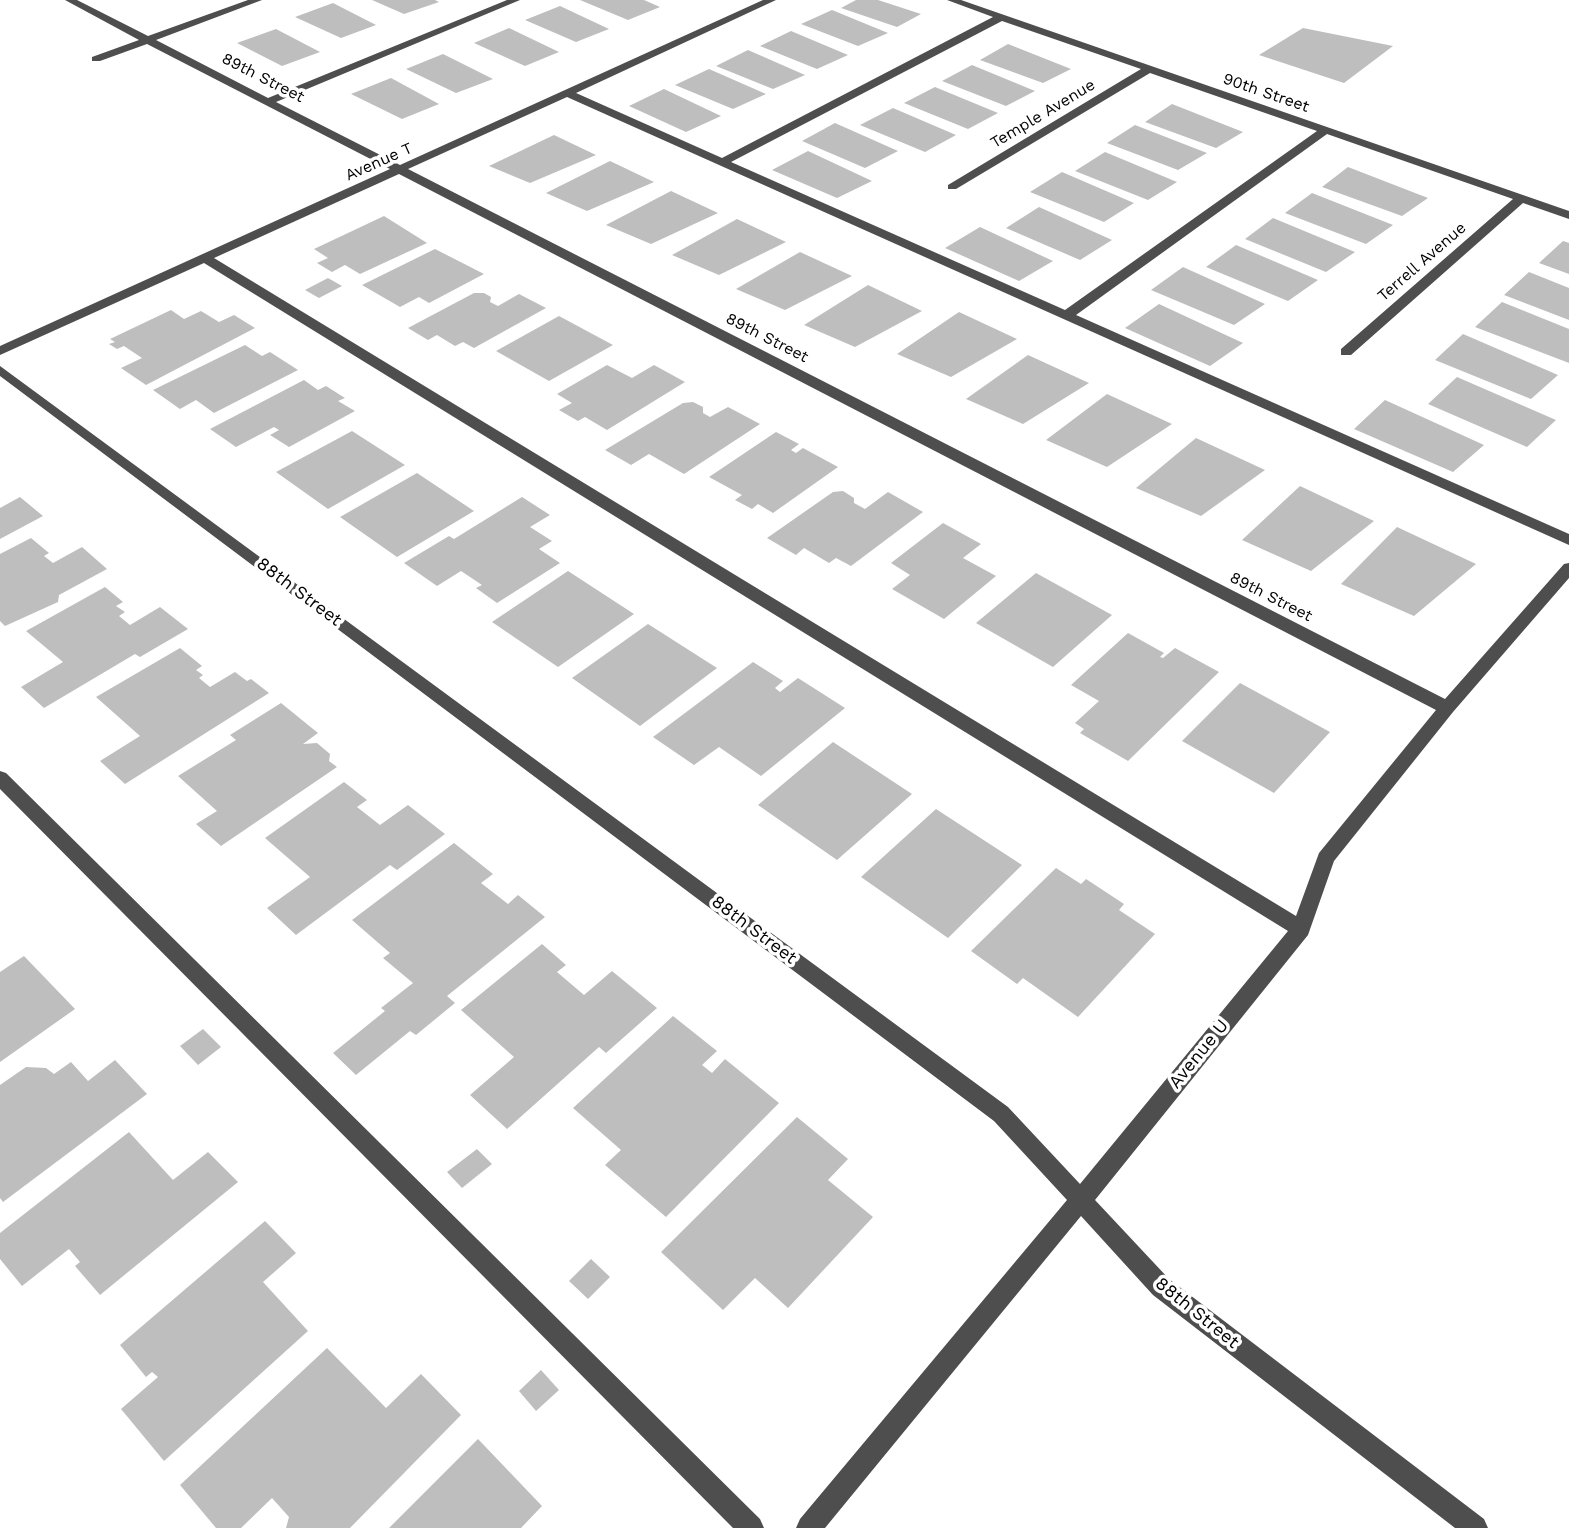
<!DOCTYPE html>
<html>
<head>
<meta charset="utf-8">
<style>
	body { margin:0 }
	canvas { display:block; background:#fff }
</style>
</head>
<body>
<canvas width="1569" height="1528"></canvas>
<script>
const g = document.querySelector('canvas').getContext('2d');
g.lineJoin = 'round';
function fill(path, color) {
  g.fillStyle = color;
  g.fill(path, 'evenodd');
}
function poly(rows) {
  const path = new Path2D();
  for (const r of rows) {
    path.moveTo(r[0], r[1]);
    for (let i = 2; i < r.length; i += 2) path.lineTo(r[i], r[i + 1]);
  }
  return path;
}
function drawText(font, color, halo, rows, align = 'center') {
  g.font = font + ' "Work Sans",sans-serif';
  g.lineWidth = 7;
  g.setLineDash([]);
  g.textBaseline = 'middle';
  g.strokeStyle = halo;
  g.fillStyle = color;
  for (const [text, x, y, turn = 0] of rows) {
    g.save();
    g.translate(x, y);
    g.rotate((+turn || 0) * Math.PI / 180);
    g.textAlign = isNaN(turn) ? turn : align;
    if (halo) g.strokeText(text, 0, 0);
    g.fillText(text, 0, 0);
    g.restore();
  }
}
const building = poly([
	[372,0,435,0,439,2,404,14],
	[580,0,644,0,660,7,628,20],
	[856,0,878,0,921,14,897,27,841,8],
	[333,3,376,25,341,38,295,17],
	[560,6,609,29,576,42,525,20],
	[832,10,888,33,858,46,801,24],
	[509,28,559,52,525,66,474,43],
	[1303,28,1393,46,1344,83,1259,55],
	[276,29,320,52,282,66,237,43],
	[791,31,848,55,817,69,760,46],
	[1008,44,1071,69,1043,83,980,60],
	[748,50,805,75,773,89,716,66],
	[443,54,493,79,456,93,406,69],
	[972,65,1035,91,1006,106,942,81],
	[709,69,766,94,733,109,675,85],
	[391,78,439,104,402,119,351,94],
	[935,87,998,113,968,129,904,103],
	[664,89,721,116,686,132,629,106],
	[1172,104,1243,132,1216,148,1145,122],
	[893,108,956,135,925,152,860,125],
	[835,123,898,151,865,168,802,141],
	[1135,125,1207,153,1178,170,1107,143],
	[554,135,596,155,530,183,489,166],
	[808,151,872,181,837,198,772,170],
	[1105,152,1177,182,1148,200,1075,171],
	[610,161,654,182,587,211,546,193],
	[1348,167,1428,198,1402,216,1322,187],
	[1062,172,1134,203,1104,222,1030,192],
	[671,191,718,213,651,244,606,225],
	[1312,193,1393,225,1366,244,1285,213],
	[1039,207,1112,240,1080,260,1006,228],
	[384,216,427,243,360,274,345,265,332,272,317,263,328,258,314,249],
	[1273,218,1355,252,1326,272,1245,239],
	[737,219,786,242,719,275,672,255],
	[980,227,1053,261,1019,281,945,248],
	[1563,241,1569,243,1569,274,1539,263],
	[1236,245,1318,280,1288,301,1206,267],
	[435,249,484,274,429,303,419,297,400,307,362,285],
	[800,252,852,276,785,310,736,289],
	[1183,267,1265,304,1234,325,1151,290],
	[1529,272,1569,288,1569,320,1504,295],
	[328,278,342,286,319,298,305,290],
	[868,285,922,311,855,347,804,325],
	[474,293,484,293,491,297,490,302,498,306,519,294,546,308,474,348,463,342,455,346,437,335,428,340,408,328],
	[1502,302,1569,329,1569,363,1475,327],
	[1159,304,1243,343,1210,366,1125,328],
	[171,310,184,319,201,311,219,322,234,315,255,328,146,385,121,368,142,358,124,346,117,349,109,344,115,342,110,339],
	[959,312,1017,339,951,377,897,354],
	[559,316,613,345,549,381,496,351],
	[1463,334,1558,375,1531,399,1435,360],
	[245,345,262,356,270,352,298,370,214,413,196,400,180,409,153,390],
	[1028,355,1089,383,1023,424,966,399],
	[607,365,632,378,654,365,685,382,607,430,585,417,578,421,559,410,572,403,557,394],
	[1457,377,1556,420,1527,447,1428,404],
	[304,380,318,390,326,386,345,398,338,401,355,411,289,447,270,435,279,430,274,427,236,447,210,429],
	[1107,394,1172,424,1107,467,1046,440],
	[1385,400,1484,445,1453,472,1354,429],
	[693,402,703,407,703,413,710,417,728,407,760,424,684,474,649,454,631,465,605,450,683,403],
	[352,431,405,465,328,509,276,472],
	[776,432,799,444,791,450,796,453,803,448,838,467,773,513,758,504,752,509,735,500,742,495,709,477],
	[1196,438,1265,470,1201,516,1136,488],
	[417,473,474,511,397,557,340,517],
	[1300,486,1374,521,1311,571,1242,540],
	[843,491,854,498,854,503,865,509,888,492,923,512,851,566,836,558,829,563,804,548,796,555,767,538,833,492],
	[20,497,43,516,0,539,0,508],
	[522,497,550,515,530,527,552,541,539,549,560,563,497,603,476,588,482,585,461,571,437,586,404,563,449,536,454,539],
	[943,523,981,544,963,558,996,576,944,619,892,589,910,575,891,563],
	[1397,527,1476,564,1414,616,1341,584],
	[31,538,49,553,44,556,53,563,82,547,107,569,59,595,58,602,5,626,0,621,0,554],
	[568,571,634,614,558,667,492,622],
	[1036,573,1112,615,1053,667,976,623],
	[105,587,123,602,116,606,125,612,119,616,130,625,160,607,188,629,140,657,135,654,44,708,21,687,63,662,26,631],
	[648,624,717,668,640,726,572,678],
	[1128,633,1164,653,1160,657,1163,658,1175,648,1219,672,1128,761,1080,733,1084,729,1075,723,1099,701,1071,685],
	[180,648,202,666,196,670,203,675,199,678,210,687,235,672,247,681,251,679,269,693,125,784,100,761,140,736,96,697],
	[753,662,783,681,775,688,780,692,798,678,845,708,761,776,719,747,694,765,653,737],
	[1240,683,1330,732,1274,793,1182,741],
	[281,703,318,733,303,744,317,743,330,754,329,761,337,767,221,846,196,824,217,811,178,776,236,740,230,735],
	[833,742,912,794,837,860,758,805],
	[344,782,367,800,357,807,380,825,408,805,445,834,397,870,390,865,296,935,267,908,310,877,265,838],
	[936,809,1022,865,948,938,861,877],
	[454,843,493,874,481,883,508,904,518,895,545,917,447,996,455,1003,416,1035,410,1031,356,1075,333,1053,385,1011,381,1008,413,983,383,958,390,953,352,920],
	[1056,868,1081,884,1086,879,1124,904,1119,910,1155,934,1078,1017,1023,978,1017,984,971,951],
	[542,944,566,965,557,972,584,995,612,971,657,1008,606,1053,599,1047,507,1129,470,1095,514,1057,461,1010],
	[24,956,75,1009,0,1062,0,972],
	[673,1016,717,1051,702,1065,712,1073,725,1059,779,1103,666,1217,605,1165,621,1150,573,1108],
	[203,1029,221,1047,198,1065,180,1046],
	[115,1060,147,1094,3,1202,0,1198,0,1085,26,1067,46,1068,54,1074,71,1062,88,1081],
	[797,1117,848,1159,828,1180,873,1217,788,1308,755,1278,723,1310,661,1252],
	[129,1132,173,1180,208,1152,238,1182,100,1295,75,1266,80,1262,69,1249,22,1286,0,1259,0,1233],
	[477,1149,492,1164,462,1188,447,1172],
	[265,1221,296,1253,263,1282,308,1331,164,1461,121,1409,158,1377,152,1372,146,1377,120,1345],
	[591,1259,610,1277,588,1299,569,1281],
	[327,1348,386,1408,421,1374,461,1415,350,1528,286,1528,289,1517,272,1498,241,1528,216,1528,180,1485],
	[541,1370,559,1390,536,1411,519,1391],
	[478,1439,542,1506,521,1528,389,1528]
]);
const minor = poly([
	[65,0,77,0,148,36,248,0,262,0,156,40,268,98,507,0,520,0,276,102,400,165,763,0,776,0,576,93,722,158,993,17,947,0,961,0,1569,211,1569,219,1523,203,1351,355,1341,355,1341,349,1513,199,1327,134,1076,315,1569,534,1569,545,567,97,408,169,1445,699,1564,564,1569,563,1569,578,1453,712,1334,861,1308,935,1095,1200,1169,1279,1484,1519,1488,1528,1455,1528,1153,1295,1081,1216,825,1528,796,1528,800,1519,1067,1200,994,1121,0,376,0,366,1008,1107,1080,1184,1288,931,204,263,0,355,0,346,390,169,147,44,100,61,92,61,92,57,139,40,65,0],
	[1002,21,1141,69,948,185,948,189,956,189,1150,73,1317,131,1065,310,731,162,1002,21],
	[399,174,1436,710,1319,853,1296,916,214,258,399,174],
	[0,771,6,773,760,1519,764,1528,733,1528,0,789,0,771]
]);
const farStreetnames = [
	["89th Street",263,78,27],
	["90th Street",1266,93,19],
	["Temple Avenue",1043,114,-31],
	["Avenue T",379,162,-24],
	["Terrell Avenue",1422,262,-41],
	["89th Street",767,338,27],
	["89th Street",1271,597,27]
];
const streetNames = [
	["88th Street",299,592,37],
	["88th Street",754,930,37],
	["Avenue U",1199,1054,-51],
	["88th Street",1197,1313,39]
];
fill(building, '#bebebe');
fill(minor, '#4e4e4e');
drawText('16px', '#000', '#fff', farStreetnames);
drawText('18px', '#000', '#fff', streetNames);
</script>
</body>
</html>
